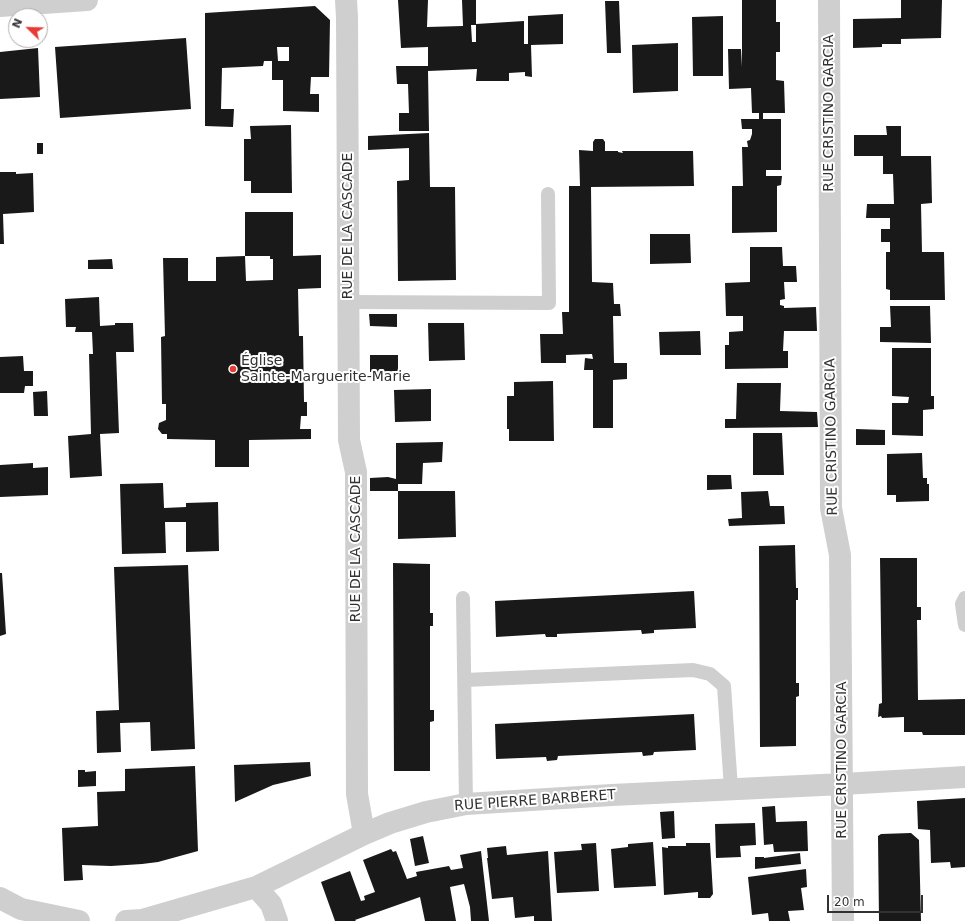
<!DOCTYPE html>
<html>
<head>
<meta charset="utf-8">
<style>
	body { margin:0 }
	#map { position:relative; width:965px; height:921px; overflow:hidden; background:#fff; font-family:"DejaVu Sans",sans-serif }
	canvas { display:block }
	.north { position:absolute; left:8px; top:8px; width:40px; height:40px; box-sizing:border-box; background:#fff; border:1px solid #adadad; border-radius:50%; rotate:293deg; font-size:11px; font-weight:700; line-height:16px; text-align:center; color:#323232 }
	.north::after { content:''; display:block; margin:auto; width:14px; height:18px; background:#e73b36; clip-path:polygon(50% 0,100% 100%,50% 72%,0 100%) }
	.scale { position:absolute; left:827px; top:895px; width:96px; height:18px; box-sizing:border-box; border:2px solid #323232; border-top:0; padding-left:5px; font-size:12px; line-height:14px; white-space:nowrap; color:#323232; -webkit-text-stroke:3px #fff; paint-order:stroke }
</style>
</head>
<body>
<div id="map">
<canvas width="965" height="921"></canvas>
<div class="north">N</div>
<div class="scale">20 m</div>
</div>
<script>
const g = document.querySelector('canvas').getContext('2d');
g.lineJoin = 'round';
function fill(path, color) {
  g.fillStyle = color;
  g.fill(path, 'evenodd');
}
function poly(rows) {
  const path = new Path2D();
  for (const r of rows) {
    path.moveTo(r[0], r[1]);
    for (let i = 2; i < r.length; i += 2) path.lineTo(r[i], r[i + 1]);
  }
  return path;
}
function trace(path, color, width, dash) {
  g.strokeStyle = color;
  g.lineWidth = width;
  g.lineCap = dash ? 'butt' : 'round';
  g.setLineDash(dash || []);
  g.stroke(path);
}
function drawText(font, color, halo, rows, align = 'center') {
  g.font = font + ' "DejaVu Sans",sans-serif';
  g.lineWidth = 4;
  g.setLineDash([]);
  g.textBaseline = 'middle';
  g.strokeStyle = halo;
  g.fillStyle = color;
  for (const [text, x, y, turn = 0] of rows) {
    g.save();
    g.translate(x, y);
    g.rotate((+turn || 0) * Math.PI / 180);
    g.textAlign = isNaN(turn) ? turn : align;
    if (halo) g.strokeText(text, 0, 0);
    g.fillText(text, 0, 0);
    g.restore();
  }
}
const building = poly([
	[398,0,428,0,427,27,463,26,462,0,476,0,476,24,524,21,524,44,528,44,528,16,563,14,563,44,531,45,532,77,525,76,525,72,509,73,509,81,476,81,477,69,428,71,429,131,399,131,399,113,409,113,408,84,397,84,396,66,428,66,428,47,401,48],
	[471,25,476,25,476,42,472,42],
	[742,0,776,0,776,22,780,22,780,52,776,52,776,80,784,81,785,113,763,113,763,119,781,119,781,170,766,170,766,176,782,176,781,185,777,186,777,232,732,233,732,186,743,186,742,147,748,147,747,141,750,140,752,134,752,129,742,129,741,119,759,119,759,113,752,113,751,88,729,89,728,49,741,49,742,67],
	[901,0,942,0,941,38,901,39,901,44,882,44,882,47,853,48,853,19,901,18],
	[605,1,619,1,621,53,607,53],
	[315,6,330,20,329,77,311,77,310,94,319,94,319,112,283,111,283,80,272,80,272,61,264,61,263,66,222,68,221,109,234,109,233,127,205,126,205,13],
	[277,47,289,47,289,61,278,61],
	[723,16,723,76,693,76,692,17],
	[186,38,191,109,60,118,55,47],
	[678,43,678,91,633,93,632,45],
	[38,48,40,97,0,99,0,52],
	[291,125,292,193,251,193,251,181,244,181,244,139,251,139,250,126],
	[886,126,901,126,901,156,931,156,932,203,921,204,922,252,944,252,945,300,890,300,890,290,886,289,886,252,890,252,890,242,881,242,881,229,890,229,890,218,866,218,867,204,894,204,893,174,883,174,883,156,854,156,854,135,887,135],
	[429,133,430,187,455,187,456,280,398,281,397,181,409,180,409,148,368,150,368,136],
	[595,139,603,139,605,142,605,151,618,151,618,152,623,153,622,151,693,151,694,186,591,187,592,282,613,283,614,304,620,304,621,316,613,316,614,363,627,363,627,379,613,380,613,428,593,428,593,370,584,370,585,358,593,359,592,354,566,355,566,363,541,363,540,334,563,334,562,312,569,312,569,186,580,186,579,150,593,151,593,142],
	[37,143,43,143,43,154,37,154],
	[0,172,16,172,16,174,33,173,34,212,3,214,4,244,0,244],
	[245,212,293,212,293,256,321,255,321,288,298,289,299,336,303,336,304,402,307,402,307,416,301,416,300,429,311,429,311,439,249,440,249,467,215,467,215,440,167,439,167,434,162,434,158,429,159,423,166,420,166,404,162,404,161,337,165,336,163,258,188,258,188,281,216,281,216,257,245,256],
	[245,256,270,256,270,259,273,259,273,280,246,281],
	[650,234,690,234,691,263,650,264],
	[750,247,782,247,783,266,796,266,797,282,784,282,785,299,780,300,780,305,784,306,784,308,816,307,817,331,784,331,783,351,788,351,788,368,725,369,725,345,729,345,729,332,743,331,743,316,726,316,725,283,750,282],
	[112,259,113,269,88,269,88,260],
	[99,297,100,326,115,325,115,323,133,323,134,352,116,352,119,433,100,434,102,476,70,478,68,436,91,434,89,354,93,354,92,332,75,332,76,327,66,327,65,299],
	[890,306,930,306,931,343,880,342,880,327,891,327],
	[369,314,397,314,397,327,370,326],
	[428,323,464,323,465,360,429,361],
	[700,331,701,355,660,355,659,332],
	[892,348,931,348,931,396,934,396,934,409,923,410,923,436,892,435,892,403,908,403,909,397,892,396],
	[370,355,398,355,398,371,370,372],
	[23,356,24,371,33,371,33,386,25,386,24,393,0,393,0,357],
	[553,381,554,441,509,441,509,429,507,429,507,396,514,396,514,382],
	[737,383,781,383,780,411,817,412,818,427,725,428,725,419,736,419],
	[431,389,431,421,395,422,394,390],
	[47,391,48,416,34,416,33,392],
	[856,429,885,430,885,445,856,445],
	[753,433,782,433,784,475,753,475],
	[443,442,442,462,423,463,422,484,398,484,398,491,370,491,370,478,388,477,396,479,396,443],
	[922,453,923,478,927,478,927,484,929,484,929,501,896,502,896,495,887,495,887,454],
	[33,463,33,468,48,467,48,495,0,497,0,465],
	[707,475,731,475,732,489,707,490],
	[163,483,164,508,186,507,186,503,218,502,219,551,186,552,186,522,165,522,166,553,122,554,120,484],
	[398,491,455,491,456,537,398,539],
	[768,491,770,506,784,506,785,524,729,526,728,519,742,518,741,492],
	[795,545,796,588,798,588,798,600,796,600,796,683,799,683,799,696,796,697,796,746,760,747,759,546],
	[880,558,917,558,917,607,921,607,921,620,917,620,918,700,965,699,965,735,923,735,922,732,904,732,904,717,882,718,881,716,878,717,879,704,882,703],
	[393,563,430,564,430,613,433,613,433,626,430,626,430,710,434,710,434,721,430,722,430,771,394,771],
	[188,565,195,749,151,751,150,722,120,723,121,752,97,753,96,711,119,710,114,567],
	[0,573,2,573,6,634,0,636],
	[694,591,696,628,654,630,654,633,642,634,641,630,557,634,557,637,546,637,545,634,496,637,495,601],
	[694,714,696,750,654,752,653,755,643,756,642,752,558,756,557,760,547,761,546,757,496,759,495,724],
	[310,762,311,776,273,785,235,802,234,765],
	[195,766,198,851,158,862,142,864,111,866,82,865,83,880,64,881,62,828,98,826,97,792,125,791,125,769],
	[78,770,85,770,85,772,96,771,96,786,78,787],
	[965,798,965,867,951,868,950,862,931,863,930,830,918,829,917,801],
	[775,806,776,822,807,821,808,851,774,852,773,844,764,845,762,807],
	[674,811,675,838,662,839,660,812],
	[755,823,756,845,740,846,741,857,716,858,715,824],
	[911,833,919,840,921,921,879,921,878,836,881,834],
	[423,836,429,863,415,866,410,839],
	[653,842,656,886,614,888,611,849,628,847,628,844],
	[596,843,599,891,557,893,554,852,582,850,581,844],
	[686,843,710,843,713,894,710,898,698,898,698,892,664,895,662,847,668,848,668,846,686,846],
	[506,846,507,855,548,851,552,921,534,921,534,916,515,918,513,897,492,899,487,858,488,858,487,848],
	[391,849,393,852,396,851,407,879,417,876,416,872,449,866,451,870,463,868,460,855,481,851,489,921,471,921,470,907,464,884,450,887,456,921,425,921,420,897,355,920,356,921,335,921,321,882,350,871,361,901,365,900,364,896,375,892,363,860],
	[800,853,801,864,755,869,755,857,764,857,764,858],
	[806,869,807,887,801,888,804,910,788,911,790,921,769,921,768,913,752,915,748,877]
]);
const lane = poly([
	[348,302,549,303,548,194],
	[463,598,466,804],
	[965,598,962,604,965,625],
	[465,680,693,670,710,674,724,686,731,789]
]);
const street = poly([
	[346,0,347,17,349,440,356,472,357,794,364,834],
	[829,0,831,508,840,555,843,921],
	[0,6,87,0],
	[256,887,271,904,277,921],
	[0,898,21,909,79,921],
	[126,921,142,920,256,887,364,834,390,823,426,812,466,804,612,795,843,784,965,777]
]);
const markers = [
	[233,369,4,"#e73b36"]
];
const streetNames = [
	["RUE CRISTINO GARCIA",829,113,-90],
	["RUE DE LA CASCADE",348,226,-90],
	["RUE CRISTINO GARCIA",832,437,-91],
	["RUE DE LA CASCADE",356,549,-90],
	["RUE CRISTINO GARCIA",842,760,-90],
	["RUE PIERRE BARBERET",535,801,-4]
];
const poiNames = [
	["Église",241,361],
	["Sainte-Marguerite-Marie",241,377]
];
fill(building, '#191919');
trace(lane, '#cfcfcf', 14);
trace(street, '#cfcfcf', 22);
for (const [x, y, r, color] of markers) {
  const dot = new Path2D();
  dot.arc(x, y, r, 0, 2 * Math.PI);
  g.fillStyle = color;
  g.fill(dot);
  trace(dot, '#fff', 1.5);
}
drawText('14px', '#323232', '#fff', streetNames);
drawText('14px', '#323232', '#fff', poiNames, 'left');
</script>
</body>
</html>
